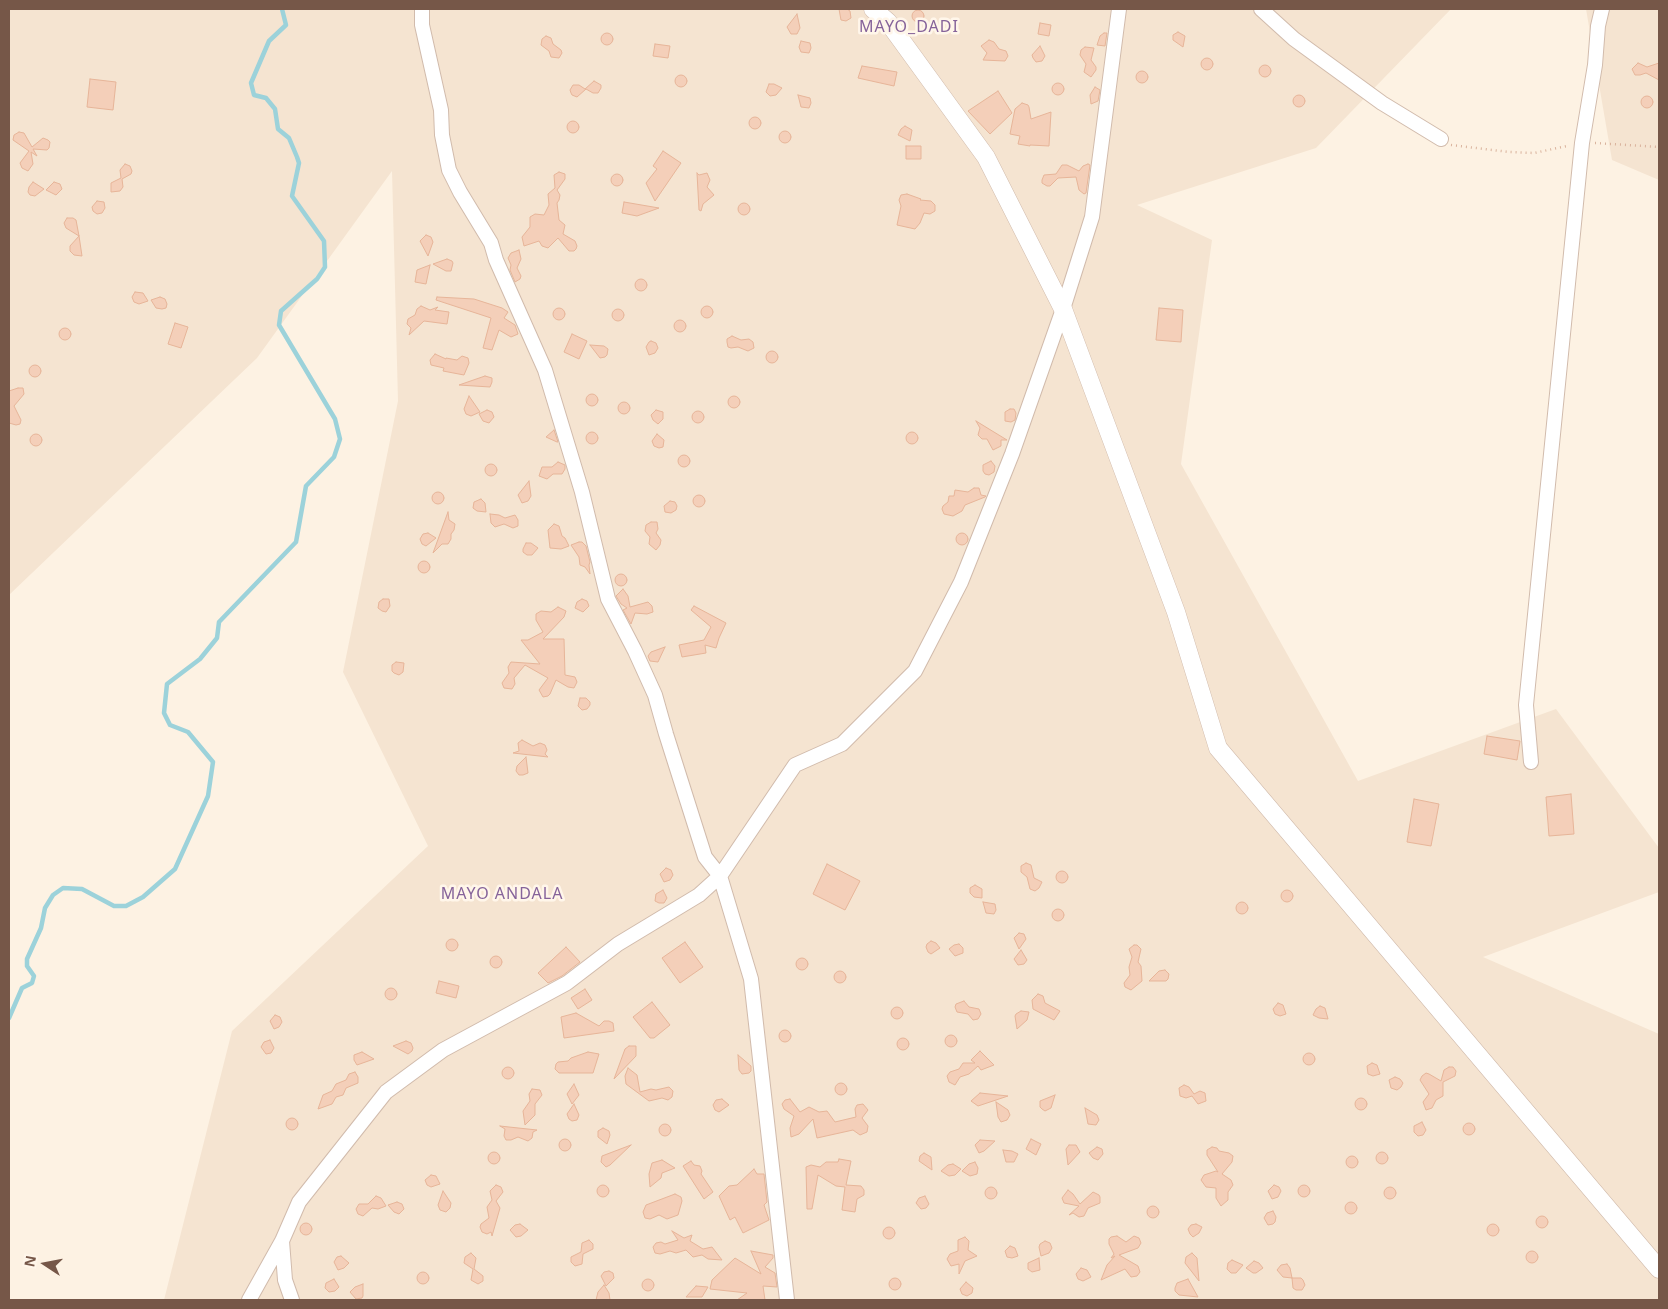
<!DOCTYPE html>
<html>
<head>
<meta charset="utf-8">
<style>
	body { margin:0 }
	#map { position:relative; width:1668px; height:1309px; overflow:hidden; background:#fdf2e3; font-family:"Noto Sans",sans-serif }
	canvas { display:block }
	.frame { position:absolute; inset:0; border:10px solid #765748; pointer-events:none }
	.north { position:absolute; left:20px; top:1239px; width:50px; height:50px; -webkit-text-stroke:4px #fff6ea; paint-order:stroke; rotate:281deg; font-size:14px; font-weight:700; line-height:20px; text-align:center; color:#765748 }
	.north::after { content:''; display:block; margin:auto; width:18px; height:22px; background:#765748; clip-path:polygon(50% 0,100% 100%,50% 72%,0 100%) }
</style>
</head>
<body>
<div id="map">
<canvas width="1668" height="1309"></canvas>
<div class="frame"></div>
<div class="north">N</div>
</div>
<script>
const g = document.querySelector('canvas').getContext('2d');
g.lineJoin = 'round';
function fill(path, color) {
  g.fillStyle = color;
  g.fill(path, 'evenodd');
}
function poly(rows) {
  const path = new Path2D();
  for (const r of rows) {
    if (r.length === 3) {
      path.moveTo(r[0] + r[2], r[1]);
      path.arc(r[0], r[1], r[2], 0, 2 * Math.PI);
      continue;
    }
    path.moveTo(r[0], r[1]);
    for (let i = 2; i < r.length; i += 2) path.lineTo(r[i], r[i + 1]);
  }
  return path;
}
function trace(path, color, width, dash) {
  g.strokeStyle = color;
  g.lineWidth = width;
  g.lineCap = dash ? 'butt' : 'round';
  g.setLineDash(dash || []);
  g.stroke(path);
}
function drawText(font, color, halo, rows, align = 'center') {
  g.font = font + ' "Noto Sans",sans-serif';
  g.lineWidth = 5;
  g.setLineDash([]);
  g.textBaseline = 'middle';
  g.strokeStyle = halo;
  g.fillStyle = color;
  for (const [text, x, y, turn = 0] of rows) {
    g.save();
    g.translate(x, y);
    g.rotate((+turn || 0) * Math.PI / 180);
    g.textAlign = isNaN(turn) ? turn : align;
    if (halo) g.strokeText(text, 0, 0);
    g.fillText(text, 0, 0);
    g.restore();
  }
}
const residential = poly([
	[9,9,1451,9,1316,148,1137,205,1212,240,1181,464,1358,781,1556,709,1659,848,1659,892,1483,957,1659,1034,1659,1300,164,1300,232,1031,428,846,343,672,398,401,392,171,257,358,9,595],
	[1586,9,1659,9,1659,180,1612,160]
]);
const stream = poly([
	[9,1018,22,988,32,983,34,976,27,966,27,959,41,928,45,908,53,895,63,888,82,889,114,906,126,906,143,897,175,869,208,796,213,762,188,732,170,725,164,713,167,684,200,659,217,638,219,622,296,542,306,486,334,457,340,439,335,419,279,325,281,311,317,279,325,267,324,241,292,196,299,163,297,157,289,138,278,129,275,109,266,98,254,95,251,83,269,41,286,25,282,9]
]);
const building = poly([
	[839,9,847,9,850,11,851,18,846,21,841,20,839,9],
	[918,16,6],
	[797,14,800,28,797,34,791,34,787,27,797,14],
	[1040,23,1051,25,1049,36,1038,34,1040,23],
	[1178,32,1185,36,1183,47,1173,40,1173,35,1178,32],
	[607,39,6],
	[1104,33,1107,33,1105,46,1097,45,1100,36,1104,33],
	[546,36,551,38,553,44,561,50,562,53,559,58,551,57,549,51,541,45,542,39,546,36],
	[989,40,994,42,999,49,1006,51,1008,56,1005,61,983,60,987,53,981,46,989,40],
	[801,41,810,43,811,48,809,53,801,52,799,47,801,41],
	[655,44,670,46,668,58,653,56,655,44],
	[1040,46,1045,56,1042,61,1036,62,1033,58,1032,55,1040,46],
	[1085,47,1094,48,1091,60,1096,67,1096,70,1091,77,1084,72,1086,64,1080,55,1081,50,1085,47],
	[1207,64,6],
	[1638,63,1647,67,1659,63,1659,80,1646,73,1640,75,1635,75,1632,69,1638,63],
	[1265,71,6],
	[862,66,897,72,894,86,858,78,862,66],
	[1142,77,6],
	[681,81,6],
	[90,79,116,82,113,110,87,107,90,79],
	[594,81,601,85,601,88,598,93,593,93,586,89,577,97,572,95,571,93,570,90,573,85,579,85,585,89,594,81],
	[1058,89,6],
	[769,84,774,84,782,88,776,95,770,96,766,92,769,84],
	[1095,87,1100,90,1098,101,1091,104,1090,95,1095,87],
	[998,91,1012,113,990,134,968,111,998,91],
	[1299,101,6],
	[798,95,810,98,811,103,809,108,801,107,798,95],
	[1647,102,6],
	[1022,103,1028,105,1029,107,1031,119,1051,112,1049,146,1030,145,1030,146,1018,144,1020,136,1010,134,1015,109,1022,103],
	[755,123,6],
	[573,127,6],
	[905,126,912,130,910,141,898,135,901,129,905,126],
	[785,137,6],
	[19,132,24,133,32,147,43,138,48,140,50,142,49,148,47,150,33,149,37,156,31,152,33,164,28,171,22,168,20,163,29,151,13,140,14,135,19,132],
	[906,146,921,146,921,159,906,159,906,146],
	[663,151,681,163,655,201,646,183,657,169,653,166,663,151],
	[125,164,130,166,132,171,131,174,122,179,123,187,120,191,111,192,111,183,121,178,120,170,125,164],
	[1088,164,1090,165,1086,193,1084,194,1079,190,1076,177,1058,178,1050,186,1047,186,1042,183,1042,180,1044,175,1056,174,1062,165,1067,165,1079,171,1083,166,1088,164],
	[559,172,565,174,565,179,557,190,560,195,559,200,557,203,559,220,565,225,563,234,575,241,577,246,576,249,574,251,569,251,558,238,548,248,542,246,539,241,524,246,522,237,530,227,530,217,535,214,544,215,549,205,548,194,555,188,554,175,559,172],
	[697,173,699,175,707,173,710,180,707,187,714,195,703,204,701,211,699,210,697,173],
	[617,180,6],
	[33,182,44,189,35,196,30,195,28,192,29,187,33,182],
	[54,182,60,184,62,189,56,195,46,190,54,182],
	[907,194,921,199,920,200,931,201,935,205,935,211,930,214,924,213,920,223,915,229,897,225,901,206,899,200,901,195,907,194],
	[97,201,104,202,105,208,102,213,97,214,93,211,92,207,97,201],
	[624,202,659,208,637,216,622,213,624,202],
	[744,209,6],
	[67,218,73,218,76,220,79,236,66,228,64,223,67,218],
	[426,235,431,237,433,242,428,256,420,241,426,235],
	[79,236,82,256,74,255,70,251,70,246,79,236],
	[519,250,521,259,517,268,521,276,520,279,515,282,510,270,511,265,508,258,511,253,519,250],
	[447,259,452,261,453,263,451,271,446,271,433,264,447,259],
	[430,265,426,284,415,282,417,270,430,265],
	[641,285,6],
	[135,292,143,293,148,301,139,304,134,302,132,297,135,292],
	[160,297,165,299,167,304,166,308,162,309,156,308,151,300,160,297],
	[437,297,474,299,502,308,508,312,504,318,515,325,518,334,511,337,499,330,492,350,483,348,491,318,436,300,437,297],
	[707,312,6],
	[421,306,430,310,438,307,435,310,449,312,447,324,424,321,409,335,411,328,407,324,408,319,415,315,417,309,421,306],
	[559,314,6],
	[1159,308,1183,310,1181,342,1156,340,1159,308],
	[618,315,6],
	[680,326,6],
	[175,323,188,327,181,348,168,344,175,323],
	[65,334,6],
	[572,334,587,341,579,359,564,352,572,334],
	[732,336,741,340,749,339,753,342,754,348,748,351,738,347,731,348,728,347,727,342,727,339,732,336],
	[651,341,656,343,658,348,655,353,649,355,646,347,649,342,651,341],
	[590,345,604,346,608,349,607,355,605,357,600,358,590,345],
	[772,357,6],
	[435,354,446,359,446,358,457,360,462,356,468,358,469,363,464,375,443,371,444,368,431,365,430,360,435,354],
	[35,371,6],
	[485,376,492,378,492,382,490,387,459,385,485,376],
	[18,388,23,388,24,394,14,406,21,420,20,424,16,425,9,423,9,391,18,388],
	[592,400,6],
	[734,402,6],
	[469,396,480,412,471,416,466,414,464,409,469,396],
	[624,408,6],
	[1010,409,1014,409,1016,413,1015,420,1011,422,1005,421,1005,412,1010,409],
	[487,410,492,412,494,417,489,423,483,421,479,414,487,410],
	[656,410,663,412,663,419,658,424,653,420,651,415,656,410],
	[698,417,6],
	[976,421,989,429,1007,440,1001,440,1001,446,993,450,987,439,982,439,978,435,980,428,976,421],
	[554,430,558,442,557,442,546,437,554,430],
	[592,438,6],
	[912,438,6],
	[36,440,6],
	[657,434,664,440,663,447,659,448,654,446,652,441,657,434],
	[684,461,6],
	[991,461,995,466,994,472,989,475,985,474,983,471,983,465,991,461],
	[558,462,565,465,565,469,562,474,553,474,547,479,539,476,542,467,552,467,558,462],
	[491,470,6],
	[529,481,531,496,528,501,522,503,518,495,529,481],
	[974,488,979,488,981,495,986,496,985,497,965,505,962,511,953,516,944,514,942,509,943,506,948,502,949,496,954,496,955,490,968,492,974,488],
	[438,498,6],
	[699,501,6],
	[481,499,485,503,486,512,477,511,473,508,474,502,481,499],
	[670,501,675,502,677,506,676,510,671,513,665,512,664,506,670,501],
	[448,512,449,520,455,524,454,530,451,534,451,539,448,544,442,544,433,553,448,512],
	[490,514,499,515,505,518,515,515,518,520,518,526,513,528,504,524,495,527,491,523,490,514],
	[651,522,657,522,658,529,656,533,661,540,660,545,656,550,649,544,650,537,645,531,646,525,651,522],
	[554,524,559,526,562,536,565,538,569,546,561,549,550,548,548,530,554,524],
	[962,539,6],
	[428,533,436,538,426,546,422,544,420,539,423,534,428,533],
	[579,542,582,542,586,546,590,562,589,565,590,574,585,567,580,565,579,557,571,545,579,542],
	[526,543,531,543,538,548,532,555,527,555,523,552,523,549,526,543],
	[424,567,6],
	[621,580,6],
	[623,589,628,596,630,607,648,602,652,606,653,612,647,614,635,613,631,624,623,610,627,608,621,604,616,596,623,589],
	[383,599,389,599,390,606,386,612,382,611,378,608,379,602,383,599],
	[582,599,587,601,589,606,583,612,575,608,577,602,582,599],
	[694,606,726,623,719,638,716,648,705,645,706,653,682,657,679,645,704,640,711,627,691,610,694,606],
	[558,607,566,611,564,617,543,639,564,639,565,675,575,677,577,682,574,688,568,687,556,680,550,694,548,696,543,697,539,690,548,678,525,665,514,678,515,684,512,689,504,688,502,683,509,673,508,667,511,662,540,664,521,640,528,640,543,632,536,620,536,614,541,611,551,612,558,607],
	[665,647,658,662,650,661,648,656,651,652,665,647],
	[396,662,404,663,403,672,399,675,394,673,392,671,392,665,396,662],
	[580,698,586,698,590,702,590,705,587,709,582,710,578,706,580,698],
	[1487,736,1520,741,1517,760,1484,754,1487,736],
	[522,740,533,746,540,743,545,745,547,750,545,754,548,757,513,753,519,751,518,743,522,740],
	[526,757,528,773,523,775,519,775,516,771,517,766,526,757],
	[1571,794,1574,834,1549,836,1546,797,1571,794],
	[1414,799,1439,804,1431,846,1407,842,1414,799],
	[1026,863,1031,865,1034,878,1042,882,1039,888,1035,891,1030,889,1027,877,1021,872,1021,866,1026,863],
	[827,864,860,881,845,910,813,894,827,864],
	[666,868,671,870,673,875,670,880,664,882,660,874,666,868],
	[1062,877,6],
	[975,885,982,889,982,898,974,897,970,893,970,888,975,885],
	[1287,896,6],
	[663,890,667,898,664,903,659,903,655,901,656,894,663,890],
	[1242,908,6],
	[983,902,995,904,996,910,994,914,986,913,983,902],
	[1058,915,6],
	[1019,933,1024,934,1026,939,1019,949,1014,938,1019,933],
	[452,945,6],
	[931,941,936,943,940,948,931,954,928,952,926,947,927,944,931,941],
	[685,942,703,967,680,983,662,958,685,942],
	[959,944,963,948,963,953,955,956,949,949,954,945,959,944],
	[1134,945,1137,945,1141,949,1138,962,1141,966,1142,981,1131,990,1125,987,1124,983,1130,975,1129,967,1132,957,1129,949,1134,945],
	[566,947,580,962,562,976,548,983,538,973,566,947],
	[1021,950,1027,960,1024,964,1018,965,1014,959,1021,950],
	[496,962,6],
	[802,964,6],
	[1165,970,1169,974,1168,979,1166,981,1149,981,1159,971,1165,970],
	[840,977,6],
	[439,981,459,986,456,998,436,993,439,981],
	[391,994,6],
	[585,989,592,1000,578,1009,571,998,585,989],
	[1038,994,1043,996,1045,1003,1060,1011,1054,1020,1033,1009,1032,1000,1038,994],
	[964,1001,969,1007,979,1009,981,1014,978,1019,973,1020,968,1014,957,1012,955,1007,956,1004,964,1001],
	[652,1002,670,1025,654,1038,650,1038,633,1017,652,1002],
	[1278,1003,1283,1005,1286,1014,1280,1016,1275,1014,1273,1009,1278,1003],
	[1320,1006,1325,1008,1328,1019,1319,1018,1313,1015,1316,1009,1320,1006],
	[897,1013,6],
	[1021,1011,1029,1012,1027,1020,1017,1029,1015,1016,1016,1014,1021,1011],
	[576,1013,599,1026,604,1021,609,1021,613,1023,614,1031,564,1038,561,1017,576,1013],
	[275,1015,280,1017,282,1022,279,1027,274,1029,270,1021,275,1015],
	[785,1036,6],
	[951,1041,6],
	[903,1044,6],
	[270,1040,274,1048,271,1053,266,1054,261,1047,264,1042,270,1040],
	[406,1041,411,1043,413,1048,412,1051,408,1054,393,1046,406,1041],
	[629,1046,636,1046,636,1056,614,1079,625,1049,629,1046],
	[980,1051,994,1065,981,1070,978,1066,969,1074,960,1077,955,1085,949,1082,947,1076,950,1072,959,1069,963,1063,975,1063,971,1060,980,1051],
	[362,1052,374,1059,357,1065,354,1060,354,1055,362,1052],
	[588,1052,599,1054,593,1073,559,1073,555,1069,556,1064,558,1062,568,1061,571,1058,588,1052],
	[1309,1059,6],
	[738,1055,751,1066,751,1071,749,1073,742,1074,739,1070,738,1055],
	[1372,1063,1377,1065,1380,1074,1373,1076,1368,1074,1367,1066,1372,1063],
	[508,1073,6],
	[1449,1067,1453,1067,1456,1071,1455,1076,1443,1082,1443,1096,1436,1100,1432,1108,1426,1110,1423,1102,1429,1094,1420,1080,1422,1076,1426,1073,1429,1074,1441,1081,1444,1070,1449,1067],
	[628,1068,637,1075,640,1092,651,1089,656,1090,669,1087,673,1091,672,1097,668,1100,662,1098,649,1101,626,1084,625,1076,628,1068],
	[355,1072,358,1077,358,1083,346,1088,343,1095,336,1097,332,1104,318,1109,323,1095,332,1091,336,1084,346,1080,349,1074,355,1072],
	[1395,1077,1400,1079,1403,1083,1401,1087,1397,1090,1391,1088,1389,1080,1395,1077],
	[841,1089,6],
	[574,1084,579,1095,572,1104,567,1094,574,1084],
	[1184,1085,1189,1087,1194,1094,1200,1091,1205,1093,1206,1101,1198,1104,1192,1096,1186,1098,1180,1096,1179,1088,1184,1085],
	[532,1089,540,1090,542,1095,535,1104,535,1115,525,1125,523,1111,530,1101,529,1094,532,1089],
	[980,1093,1008,1096,978,1106,971,1101,980,1093],
	[1055,1095,1051,1108,1045,1111,1042,1109,1040,1107,1040,1101,1055,1095],
	[1361,1104,6],
	[722,1099,729,1105,719,1112,715,1110,713,1105,716,1100,722,1099],
	[790,1099,800,1112,809,1107,819,1112,827,1111,835,1122,856,1117,855,1109,857,1105,863,1104,868,1110,862,1118,868,1126,867,1132,860,1135,853,1130,817,1138,813,1119,799,1134,791,1137,790,1128,794,1116,784,1109,782,1104,785,1100,790,1099],
	[996,1102,1008,1110,1010,1115,1007,1120,1001,1122,998,1117,996,1102],
	[574,1104,579,1115,577,1120,572,1121,569,1119,567,1114,574,1104],
	[1085,1108,1097,1115,1099,1120,1096,1125,1088,1124,1085,1108],
	[292,1124,6],
	[1422,1122,1426,1130,1423,1135,1418,1136,1414,1132,1414,1126,1422,1122],
	[1469,1129,6],
	[665,1130,6],
	[500,1126,509,1127,537,1130,533,1132,532,1138,528,1141,518,1137,511,1140,506,1140,504,1136,505,1129,500,1126],
	[603,1128,609,1131,610,1135,607,1144,598,1137,598,1131,603,1128],
	[565,1145,6],
	[1031,1139,1041,1144,1036,1155,1026,1149,1031,1139],
	[980,1140,995,1141,984,1151,979,1153,975,1145,980,1140],
	[631,1145,610,1165,606,1167,601,1162,602,1156,631,1145],
	[1069,1145,1076,1145,1080,1152,1068,1165,1066,1149,1069,1145],
	[1097,1147,1102,1149,1103,1154,1098,1160,1093,1158,1089,1153,1097,1147],
	[1212,1147,1217,1148,1219,1151,1229,1153,1233,1156,1232,1162,1222,1174,1231,1180,1233,1185,1228,1192,1228,1200,1221,1206,1216,1198,1216,1188,1206,1187,1201,1180,1204,1175,1216,1171,1218,1172,1207,1155,1207,1150,1212,1147],
	[1003,1150,1012,1151,1018,1154,1014,1162,1006,1162,1003,1150],
	[1382,1158,6],
	[494,1158,6],
	[924,1153,931,1157,932,1170,919,1161,920,1156,924,1153],
	[1352,1162,6],
	[839,1159,851,1161,846,1185,861,1186,864,1190,864,1195,857,1199,855,1212,842,1210,845,1187,836,1186,818,1175,812,1209,807,1209,806,1167,811,1165,820,1167,826,1162,838,1162,839,1159],
	[662,1160,675,1168,662,1173,661,1178,650,1187,649,1174,652,1163,662,1160],
	[691,1161,694,1165,700,1166,702,1171,701,1174,713,1192,704,1199,683,1166,691,1161],
	[975,1162,978,1168,977,1174,970,1176,962,1171,969,1164,975,1162],
	[953,1164,961,1169,955,1175,949,1176,941,1171,948,1165,953,1164],
	[754,1169,757,1174,764,1174,767,1202,764,1205,769,1220,743,1233,735,1217,730,1220,719,1196,729,1186,737,1185,754,1169],
	[431,1175,436,1176,440,1184,431,1187,427,1185,425,1180,431,1175],
	[603,1191,6],
	[1304,1191,6],
	[496,1185,501,1187,503,1192,496,1201,500,1208,492,1236,491,1232,487,1234,482,1232,480,1227,481,1224,489,1218,487,1207,492,1200,490,1191,496,1185],
	[1274,1185,1279,1187,1281,1191,1278,1197,1272,1199,1268,1191,1274,1185],
	[991,1193,6],
	[1390,1193,6],
	[1068,1190,1073,1194,1080,1204,1093,1192,1099,1195,1100,1197,1100,1203,1088,1208,1084,1216,1079,1217,1073,1213,1069,1215,1079,1206,1064,1203,1062,1198,1068,1190],
	[443,1191,451,1203,450,1208,446,1212,440,1210,438,1205,443,1191],
	[675,1194,681,1197,682,1201,678,1215,667,1219,659,1215,650,1219,645,1218,643,1212,646,1205,675,1194],
	[376,1196,381,1198,386,1206,378,1209,372,1208,363,1216,358,1214,356,1209,359,1204,368,1204,376,1196],
	[925,1196,929,1204,926,1208,921,1209,916,1203,919,1198,925,1196],
	[1351,1208,6],
	[397,1202,402,1204,404,1209,399,1214,394,1212,388,1205,397,1202],
	[1153,1212,6],
	[1273,1211,1276,1217,1275,1222,1273,1224,1268,1225,1264,1218,1267,1213,1273,1211],
	[1542,1222,6],
	[306,1229,6],
	[1493,1230,6],
	[520,1224,528,1230,521,1236,516,1237,510,1230,515,1225,520,1224],
	[1196,1224,1202,1227,1199,1233,1193,1237,1190,1234,1188,1229,1191,1225,1196,1224],
	[889,1233,6],
	[672,1231,684,1238,692,1235,690,1241,703,1249,712,1247,722,1260,708,1259,702,1255,693,1257,686,1250,676,1253,670,1251,660,1254,655,1253,653,1247,656,1243,661,1242,665,1244,678,1240,672,1231],
	[1117,1236,1126,1242,1134,1236,1139,1238,1141,1243,1138,1248,1119,1255,1138,1266,1140,1272,1137,1276,1131,1277,1125,1269,1101,1280,1107,1265,1115,1256,1111,1258,1114,1254,1109,1244,1109,1239,1111,1237,1117,1236],
	[965,1237,969,1241,968,1250,977,1256,965,1261,959,1274,959,1264,951,1266,947,1259,950,1254,958,1251,958,1240,965,1237],
	[589,1240,593,1244,593,1249,583,1254,582,1264,575,1266,571,1262,571,1257,581,1252,582,1243,589,1240],
	[1045,1241,1050,1243,1052,1248,1049,1253,1041,1256,1039,1247,1040,1244,1045,1241],
	[1010,1246,1015,1248,1018,1256,1012,1258,1007,1257,1005,1251,1010,1246],
	[1532,1257,6],
	[751,1251,773,1255,773,1258,765,1267,775,1273,777,1287,763,1286,765,1300,737,1300,747,1293,710,1289,712,1280,735,1258,761,1274,751,1251],
	[471,1253,476,1258,474,1269,483,1276,483,1281,478,1284,471,1280,473,1269,464,1263,465,1257,471,1253],
	[1192,1253,1197,1258,1199,1281,1185,1263,1186,1257,1192,1253],
	[341,1256,349,1263,344,1268,338,1270,334,1262,337,1257,341,1256],
	[1039,1258,1040,1270,1032,1272,1028,1269,1028,1263,1039,1258],
	[1232,1260,1243,1265,1236,1273,1231,1273,1227,1269,1228,1263,1232,1260],
	[1254,1261,1259,1263,1263,1268,1256,1273,1253,1273,1246,1268,1254,1261],
	[1287,1264,1290,1268,1292,1278,1283,1277,1277,1270,1281,1265,1287,1264],
	[1081,1268,1087,1270,1091,1277,1083,1281,1078,1279,1076,1274,1081,1268],
	[609,1271,613,1273,614,1278,606,1286,601,1276,604,1272,609,1271],
	[423,1278,6],
	[895,1284,6],
	[1292,1278,1301,1278,1303,1280,1305,1285,1302,1290,1296,1290,1293,1288,1292,1278],
	[648,1285,6],
	[334,1279,339,1287,335,1291,329,1292,325,1288,326,1283,334,1279],
	[1188,1279,1198,1297,1179,1295,1175,1291,1175,1288,1177,1283,1188,1279],
	[966,1282,973,1288,972,1293,967,1296,962,1294,960,1289,966,1282],
	[363,1284,363,1296,362,1298,356,1299,350,1292,355,1287,363,1284],
	[604,1285,609,1293,610,1300,596,1300,598,1292,604,1285],
	[696,1286,708,1287,702,1297,686,1297,696,1286]
]);
const path = poly([
	[1595,143,1659,147],
	[1451,145,1509,152,1534,153,1567,146]
]);
const minor = poly([
	[1261,9,1294,39,1382,103,1441,139],
	[1531,762,1526,705,1582,143,1595,65,1598,26,1602,9],
	[282,1241,285,1280,292,1300],
	[249,1300,282,1241,299,1202,386,1092,443,1050,567,983,618,944,699,895,720,876,705,857,666,734,655,695,635,651,608,599,582,492,545,370,496,260,491,243,460,192,449,170,442,135,441,110,422,25,422,9],
	[787,1300,751,979,720,876,795,765,842,744,915,671,961,582,1012,454,1063,309,1092,217,1119,9]
]);
const tertiary = poly([
	[873,9,888,22,986,157,1063,309,1176,612,1218,748,1659,1269]
]);
const quarterNames = [
	["MAYO_DADI",909,27],
	["MAYO ANDALA",502,894]
];
fill(residential, '#f5e4d1');
trace(stream, '#9cd2da', 4.5);
fill(building, '#f4cfb9');
trace(building, '#e7b599', 1);
trace(minor, '#d1bbac', 16);
trace(tertiary, '#d1bbac', 19);
trace(path, '#d9b29c', 2.5, [1, 4]);
trace(minor, '#fff', 14);
trace(tertiary, '#fff', 18);
g.letterSpacing = '1px';
drawText('16px', '#86639a', '#fff6ea', quarterNames);
g.letterSpacing = '0px';
</script>
</body>
</html>
